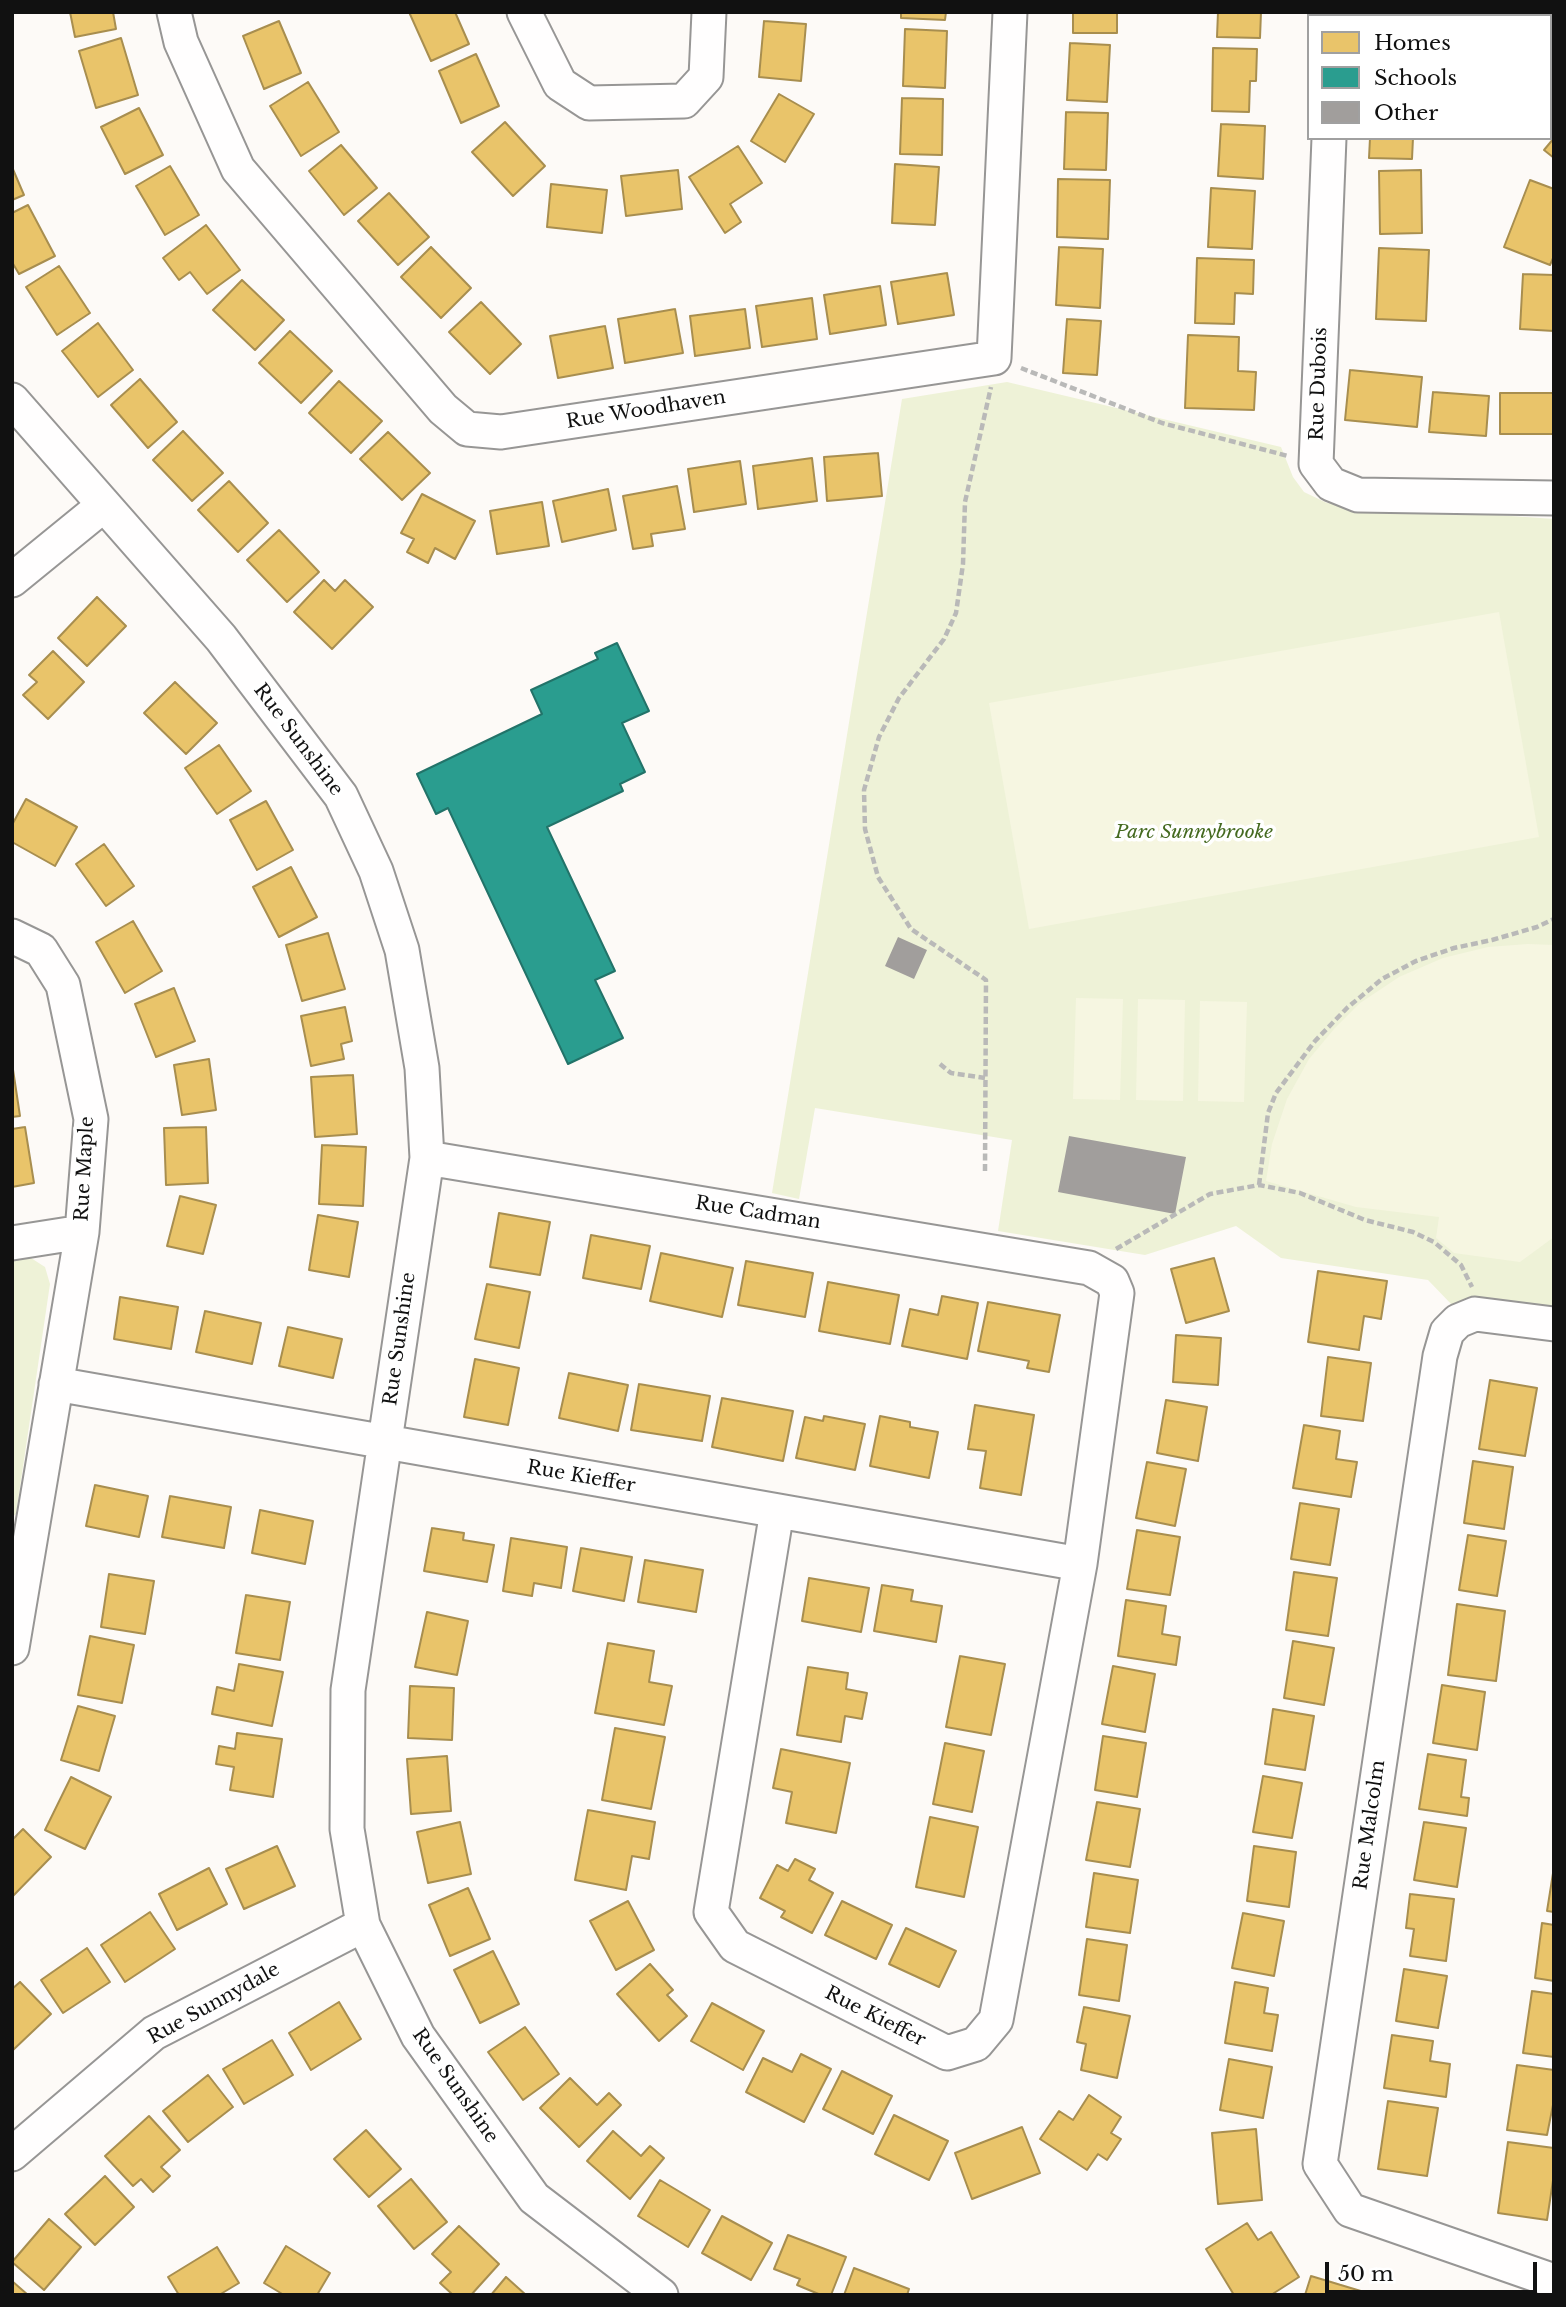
<!DOCTYPE html>
<html>
<head>
<meta charset="utf-8">
<style>
	body { margin:0 }
	#map { position:relative; width:1566px; height:2307px; overflow:hidden; background:#fdfaf7; font-family:"Libre Baskerville",serif }
	canvas { display:block }
	.frame { position:absolute; inset:0; border:14px solid #111; pointer-events:none }
	.legend { position:absolute; left:1307px; top:14px; width:245px; height:126px; box-sizing:border-box; background:#fff; border:2px solid #a0a0a0; margin:0; padding:9px 12px; list-style:none; font-size:21px; color:#111 }
	.legend li { display:flex; align-items:center; gap:14px; height:35px }
	.legend b { width:35px; border:2px solid #a0a0a0 }
	.scale { position:absolute; left:1325px; top:2262px; width:212px; height:32px; box-sizing:border-box; border:4px solid #111; border-top:0; padding-left:9px; font-size:21px; line-height:24px; white-space:nowrap; color:#111; -webkit-text-stroke:5px #fff; paint-order:stroke }
</style>
</head>
<body>
<div id="map">
<canvas width="1566" height="2307"></canvas>
<div class="frame"></div>
<ul class="legend">
<li><b style="height:19px;background:#e9c46a"></b>Homes</li>
<li><b style="height:19px;background:#2a9d8f"></b>Schools</li>
<li><b style="height:19px;background:#a19e9c"></b>Other</li>
</ul>
<div class="scale">50 m</div>
</div>
<script>
const g = document.querySelector('canvas').getContext('2d');
g.lineJoin = 'round';
function fill(path, color) {
  g.fillStyle = color;
  g.fill(path, 'evenodd');
}
function poly(rows) {
  const path = new Path2D();
  for (const r of rows) {
    path.moveTo(r[0], r[1]);
    for (let i = 2; i < r.length; i += 2) path.lineTo(r[i], r[i + 1]);
  }
  return path;
}
function trace(path, color, width, dash) {
  g.strokeStyle = color;
  g.lineWidth = width;
  g.lineCap = dash ? 'butt' : 'round';
  g.setLineDash(dash || []);
  g.stroke(path);
}
function drawText(font, color, halo, rows, align = 'center') {
  g.font = font + ' "Libre Baskerville",serif';
  g.lineWidth = 7;
  g.setLineDash([]);
  g.textBaseline = 'middle';
  g.strokeStyle = halo;
  g.fillStyle = color;
  for (const [text, x, y, turn = 0] of rows) {
    g.save();
    g.translate(x, y);
    g.rotate((+turn || 0) * Math.PI / 180);
    g.textAlign = isNaN(turn) ? turn : align;
    if (halo) g.strokeText(text, 0, 0);
    g.fillText(text, 0, 0);
    g.restore();
  }
}
const green = poly([
	[1007,382,1281,447,1293,477,1304,492,1327,503,1554,519,1554,1310,1494,1299,1478,1299,1453,1306,1428,1280,1281,1258,1236,1226,1145,1255,998,1231,1012,1140,815,1108,799,1199,772,1193,902,399],
	[31,1258,45,1267,50,1284,16,1514,12,1517,12,1261]
]);
const pitch = poly([
	[1499,612,1539,837,1029,929,989,703],
	[1528,944,1554,945,1554,1237,1520,1262,1454,1253,1436,1238,1439,1217,1356,1207,1266,1181,1272,1144,1287,1099,1309,1059,1334,1029,1360,1003,1399,977,1443,958,1488,947],
	[1076,998,1123,999,1120,1100,1073,1099],
	[1138,999,1185,1000,1183,1101,1136,1100],
	[1200,1001,1247,1002,1244,1102,1198,1101]
]);
const homes = poly([
	[70,12,113,12,116,29,75,37,70,12],
	[409,12,455,12,469,44,431,61,409,12],
	[901,12,946,12,945,20,901,18,901,12],
	[1073,12,1117,12,1117,33,1073,33,1073,12],
	[1218,12,1261,12,1260,38,1217,37,1218,12],
	[279,21,301,73,264,89,243,36,279,21],
	[764,21,806,24,801,81,759,77,764,21],
	[905,29,947,31,945,88,903,86,905,29],
	[121,38,138,95,96,108,79,51,121,38],
	[1070,43,1110,45,1107,102,1067,100,1070,43],
	[1213,48,1257,49,1256,81,1250,81,1249,112,1212,111,1213,48],
	[476,54,499,106,461,123,439,71,476,54],
	[308,82,339,132,301,156,270,106,308,82],
	[779,94,814,114,785,162,751,141,779,94],
	[902,98,943,99,942,155,900,154,902,98],
	[139,108,163,155,125,174,101,127,139,108],
	[1066,112,1108,113,1106,170,1064,169,1066,112],
	[505,122,545,166,513,196,472,152,505,122],
	[1221,124,1265,126,1263,179,1218,176,1221,124],
	[1370,138,1413,138,1412,159,1369,158,1370,138],
	[1554,138,1554,158,1544,150,1554,138],
	[341,145,377,188,344,215,309,171,341,145],
	[738,146,762,183,730,204,741,222,725,233,689,177,738,146],
	[895,164,939,167,935,225,892,223,895,164],
	[170,166,199,215,165,235,136,186,170,166],
	[12,167,24,195,12,200,12,167],
	[678,170,682,209,626,216,621,176,678,170],
	[1421,170,1422,233,1380,234,1379,171,1421,170],
	[1058,179,1110,180,1108,239,1057,237,1058,179],
	[1530,180,1554,189,1554,256,1550,265,1504,247,1530,180],
	[551,184,607,190,602,233,547,227,551,184],
	[1211,188,1255,191,1252,249,1208,247,1211,188],
	[389,193,429,237,398,265,358,221,389,193],
	[28,205,55,256,19,274,12,262,12,213,28,205],
	[206,225,240,270,207,294,190,272,179,280,163,258,206,225],
	[431,247,471,288,441,318,401,277,431,247],
	[1059,247,1103,249,1100,308,1056,305,1059,247],
	[1379,248,1429,250,1426,321,1376,319,1379,248],
	[1197,258,1254,260,1253,294,1235,293,1234,324,1195,323,1197,258],
	[59,266,90,313,57,335,26,287,59,266],
	[947,273,954,315,898,324,891,282,947,273],
	[1523,274,1554,275,1554,331,1520,329,1523,274],
	[242,280,284,320,255,350,213,310,242,280],
	[880,286,886,325,830,334,824,295,880,286],
	[812,298,817,339,762,347,756,306,812,298],
	[481,302,521,344,490,374,449,332,481,302],
	[675,309,683,353,625,363,618,319,675,309],
	[745,309,750,348,695,356,690,316,745,309],
	[1067,319,1101,321,1097,375,1063,373,1067,319],
	[98,323,133,370,98,397,62,351,98,323],
	[605,326,613,368,558,378,550,336,605,326],
	[290,331,332,371,301,403,259,363,290,331],
	[1188,335,1239,337,1238,371,1256,372,1254,410,1185,408,1188,335],
	[1350,370,1422,377,1417,427,1345,420,1350,370],
	[140,379,177,422,148,448,111,405,140,379],
	[339,381,382,421,351,453,309,413,339,381],
	[1433,392,1489,396,1486,436,1429,432,1433,392],
	[1500,393,1554,393,1554,434,1500,434,1500,393],
	[183,431,223,473,192,501,153,460,183,431],
	[388,432,430,473,402,500,360,459,388,432],
	[878,453,882,496,827,501,824,457,878,453],
	[812,458,817,501,758,509,753,466,812,458],
	[740,461,746,504,694,512,688,469,740,461],
	[229,481,268,523,238,552,198,510,229,481],
	[677,486,685,529,651,534,653,546,633,549,623,496,677,486],
	[608,489,616,530,562,542,553,501,608,489],
	[422,494,475,521,455,559,435,548,428,563,407,552,414,539,401,533,422,494],
	[542,502,549,546,497,554,490,511,542,502],
	[279,530,319,572,287,602,247,560,279,530],
	[324,580,335,591,345,580,373,607,332,649,294,612,324,580],
	[97,597,126,626,87,666,58,638,97,597],
	[53,651,84,682,48,719,23,695,37,682,29,675,53,651],
	[175,682,217,723,186,754,144,713,175,682],
	[219,745,251,791,217,814,185,768,219,745],
	[26,799,77,827,55,866,12,842,12,825,26,799],
	[266,801,293,850,257,870,230,820,266,801],
	[104,844,134,886,106,906,76,864,104,844],
	[291,867,317,917,279,937,253,887,291,867],
	[133,921,162,971,125,993,96,942,133,921],
	[328,933,345,989,302,1001,286,945,328,933],
	[174,988,195,1041,156,1057,135,1004,174,988],
	[345,1007,352,1041,341,1044,344,1059,311,1066,301,1016,345,1007],
	[209,1059,216,1110,182,1115,174,1065,209,1059],
	[12,1063,20,1116,12,1117,12,1063],
	[353,1075,357,1134,315,1137,311,1077,353,1075],
	[25,1127,34,1183,12,1187,12,1129,25,1127],
	[206,1127,208,1183,166,1185,164,1128,206,1127],
	[322,1145,366,1147,363,1206,319,1204,322,1145],
	[180,1196,216,1205,203,1254,167,1246,180,1196],
	[499,1213,550,1222,540,1275,490,1267,499,1213],
	[318,1215,358,1222,349,1277,309,1270,318,1215],
	[591,1235,650,1246,641,1289,583,1278,591,1235],
	[661,1253,733,1268,722,1317,650,1301,661,1253],
	[1214,1258,1229,1311,1186,1323,1171,1269,1214,1258],
	[746,1261,813,1273,805,1317,738,1305,746,1261],
	[1318,1271,1387,1281,1381,1319,1364,1316,1359,1350,1308,1342,1318,1271],
	[828,1282,899,1295,890,1344,819,1331,828,1282],
	[487,1284,530,1292,519,1348,475,1339,487,1284],
	[942,1296,978,1303,967,1359,902,1346,910,1309,938,1315,942,1296],
	[120,1297,178,1307,171,1349,114,1339,120,1297],
	[988,1302,1060,1315,1049,1372,1027,1368,1029,1361,978,1351,988,1302],
	[205,1311,261,1323,252,1364,196,1352,205,1311],
	[288,1327,342,1339,333,1378,279,1366,288,1327],
	[1176,1335,1221,1338,1218,1385,1173,1382,1176,1335],
	[1328,1357,1371,1363,1363,1421,1321,1416,1328,1357],
	[475,1359,519,1368,508,1425,464,1417,475,1359],
	[569,1373,628,1385,618,1431,559,1418,569,1373],
	[1490,1380,1537,1388,1525,1456,1479,1449,1490,1380],
	[639,1384,710,1396,702,1441,631,1430,639,1384],
	[722,1398,793,1411,783,1461,712,1447,722,1398],
	[1166,1400,1207,1407,1198,1461,1157,1453,1166,1400],
	[975,1405,1034,1415,1021,1495,980,1488,986,1451,968,1449,975,1405],
	[824,1416,865,1424,855,1470,796,1458,805,1417,823,1421,824,1416],
	[880,1416,910,1422,910,1427,938,1432,929,1478,870,1466,880,1416],
	[1304,1425,1340,1431,1336,1459,1357,1462,1351,1497,1293,1488,1304,1425],
	[1473,1461,1513,1467,1504,1529,1464,1523,1473,1461],
	[1147,1462,1186,1469,1175,1526,1136,1518,1147,1462],
	[95,1485,148,1496,139,1537,86,1526,95,1485],
	[170,1496,231,1507,224,1548,162,1537,170,1496],
	[1300,1503,1339,1509,1330,1565,1291,1559,1300,1503],
	[260,1510,313,1521,305,1564,252,1553,260,1510],
	[432,1528,464,1533,463,1540,494,1545,487,1582,424,1571,432,1528],
	[1137,1530,1180,1537,1170,1595,1127,1589,1137,1530],
	[1468,1535,1506,1541,1497,1596,1459,1590,1468,1535],
	[511,1538,567,1547,561,1588,534,1583,532,1596,503,1591,511,1538],
	[581,1548,632,1557,624,1601,573,1591,581,1548],
	[645,1560,703,1570,696,1612,638,1602,645,1560],
	[1294,1572,1337,1578,1328,1636,1286,1630,1294,1572],
	[109,1574,154,1581,145,1634,101,1627,109,1574],
	[809,1578,869,1588,861,1632,802,1621,809,1578],
	[882,1585,913,1590,911,1601,942,1606,936,1642,874,1631,882,1585],
	[246,1595,290,1602,280,1660,236,1653,246,1595],
	[1126,1600,1166,1606,1162,1634,1180,1637,1176,1665,1118,1656,1126,1600],
	[1457,1604,1505,1611,1496,1681,1448,1675,1457,1604],
	[427,1612,468,1621,457,1675,415,1667,427,1612],
	[90,1636,134,1645,122,1703,78,1695,90,1636],
	[1293,1641,1334,1648,1324,1705,1284,1698,1293,1641],
	[608,1643,654,1651,649,1682,672,1686,664,1725,595,1713,608,1643],
	[960,1656,1005,1664,991,1735,946,1727,960,1656],
	[239,1664,283,1672,272,1726,212,1714,217,1687,234,1691,239,1664],
	[1113,1666,1155,1674,1145,1732,1102,1724,1113,1666],
	[808,1667,848,1673,846,1689,867,1693,862,1719,845,1716,841,1742,797,1735,808,1667],
	[1442,1685,1485,1692,1477,1750,1433,1743,1442,1685],
	[410,1686,454,1688,452,1740,408,1738,410,1686],
	[78,1706,115,1716,99,1771,61,1760,78,1706],
	[1273,1709,1314,1716,1305,1770,1265,1764,1273,1709],
	[615,1728,665,1737,651,1809,602,1800,615,1728],
	[237,1733,282,1739,273,1797,230,1790,234,1767,216,1764,219,1746,235,1749,237,1733],
	[1103,1736,1146,1743,1137,1797,1095,1790,1103,1736],
	[945,1743,984,1751,972,1812,933,1804,945,1743],
	[781,1749,850,1763,836,1833,786,1823,792,1792,773,1788,781,1749],
	[1428,1754,1466,1760,1461,1797,1469,1798,1467,1816,1419,1809,1428,1754],
	[447,1756,451,1811,411,1814,407,1759,447,1756],
	[1263,1776,1302,1783,1292,1838,1253,1832,1263,1776],
	[71,1777,111,1797,85,1849,45,1830,71,1777],
	[1097,1802,1140,1809,1130,1867,1086,1860,1097,1802],
	[588,1810,655,1822,649,1859,632,1856,626,1890,575,1880,588,1810],
	[930,1817,978,1827,964,1897,916,1887,930,1817],
	[460,1822,471,1874,428,1883,417,1832,460,1822],
	[1424,1822,1466,1828,1457,1887,1414,1880,1424,1822],
	[23,1829,51,1857,12,1897,12,1840,23,1829],
	[277,1846,295,1886,244,1909,226,1869,277,1846],
	[1254,1846,1296,1852,1289,1907,1247,1901,1254,1846],
	[795,1859,815,1869,809,1880,833,1893,812,1933,781,1917,785,1911,760,1898,777,1865,788,1871,795,1859],
	[1554,1867,1554,1912,1547,1911,1554,1867],
	[209,1868,227,1904,177,1930,159,1894,209,1868],
	[1094,1873,1138,1880,1130,1933,1086,1927,1094,1873],
	[468,1888,490,1939,450,1956,429,1905,468,1888],
	[1410,1894,1454,1899,1446,1961,1410,1956,1414,1929,1406,1928,1410,1894],
	[628,1901,654,1950,616,1970,590,1921,628,1901],
	[842,1901,892,1925,876,1959,825,1935,842,1901],
	[150,1912,175,1949,125,1982,101,1945,150,1912],
	[1243,1913,1284,1921,1274,1976,1232,1968,1243,1913],
	[1542,1923,1554,1925,1554,1981,1535,1978,1542,1923],
	[906,1928,956,1951,939,1987,889,1964,906,1928],
	[1087,1939,1127,1945,1119,2001,1079,1995,1087,1939],
	[87,1948,110,1982,63,2013,41,1980,87,1948],
	[493,1951,519,2004,480,2023,454,1970,493,1951],
	[650,1964,673,1990,667,1995,687,2016,659,2041,617,1994,650,1964],
	[1404,1969,1447,1976,1438,2028,1396,2021,1404,1969],
	[20,1982,51,2014,12,2051,12,1989,20,1982],
	[1235,1982,1268,1988,1264,2013,1278,2015,1272,2051,1225,2043,1235,1982],
	[1532,1991,1554,1994,1554,2057,1523,2053,1532,1991],
	[339,2002,361,2039,311,2070,289,2033,339,2002],
	[712,2003,764,2031,743,2070,691,2041,712,2003],
	[1084,2007,1130,2016,1117,2078,1081,2070,1086,2044,1077,2042,1084,2007],
	[525,2027,559,2074,523,2100,488,2052,525,2027],
	[1392,2035,1433,2041,1430,2061,1450,2064,1446,2097,1384,2088,1392,2035],
	[272,2040,293,2075,244,2104,223,2069,272,2040],
	[801,2054,831,2069,804,2122,746,2092,763,2058,792,2072,801,2054],
	[1229,2059,1272,2067,1263,2118,1220,2110,1229,2059],
	[1517,2065,1554,2070,1554,2100,1547,2135,1507,2130,1517,2065],
	[842,2071,892,2096,873,2134,823,2109,842,2071],
	[208,2075,233,2107,188,2142,163,2111,208,2075],
	[570,2078,597,2105,609,2093,621,2105,579,2147,540,2108,570,2078],
	[1089,2095,1121,2117,1111,2133,1121,2139,1107,2160,1098,2154,1087,2170,1040,2139,1059,2111,1073,2120,1089,2095],
	[1388,2101,1438,2108,1427,2176,1378,2169,1388,2101],
	[894,2115,948,2141,929,2180,875,2154,894,2115],
	[149,2116,180,2150,161,2167,170,2176,153,2192,141,2179,133,2186,105,2156,149,2116],
	[1022,2127,1040,2173,972,2199,955,2153,1022,2127],
	[1256,2129,1262,2200,1218,2204,1212,2133,1256,2129],
	[366,2130,401,2169,369,2197,334,2159,366,2130],
	[613,2131,641,2156,650,2146,664,2158,630,2199,587,2161,613,2131],
	[1508,2142,1554,2148,1554,2174,1547,2220,1498,2213,1508,2142],
	[105,2176,134,2207,95,2245,65,2214,105,2176],
	[411,2179,447,2222,414,2249,378,2206,411,2179],
	[660,2180,710,2210,688,2247,638,2216,660,2180],
	[722,2216,772,2243,751,2280,702,2253,722,2216],
	[49,2219,81,2247,44,2290,12,2262,49,2219],
	[1247,2223,1258,2240,1271,2232,1299,2277,1271,2295,1234,2295,1206,2249,1247,2223],
	[459,2226,499,2264,471,2295,453,2295,440,2283,451,2272,432,2254,459,2226],
	[788,2235,846,2257,831,2295,821,2295,797,2285,800,2279,774,2269,788,2235],
	[286,2246,330,2273,317,2295,284,2295,264,2283,286,2246],
	[217,2247,239,2283,219,2295,179,2295,168,2277,217,2247],
	[854,2268,909,2289,907,2295,844,2295,854,2268],
	[1311,2276,1374,2295,1305,2295,1311,2276],
	[506,2277,526,2295,491,2295,506,2277],
	[12,2281,28,2295,12,2295,12,2281]
]);
const schools = poly([
	[617,643,649,711,622,723,645,772,620,784,623,791,547,827,615,971,595,980,623,1038,568,1064,448,808,436,814,417,774,542,714,531,690,598,659,595,653,617,643]
]);
const building = poly([
	[898,937,927,950,914,979,885,966],
	[1069,1136,1186,1157,1175,1214,1058,1192]
]);
const path = poly([
	[1021,368,1162,423,1288,456],
	[940,1064,951,1073,985,1078],
	[985,1171,986,980,911,929,878,877,865,829,864,790,879,737,899,698,944,639,956,613,963,564,965,502,991,387],
	[1259,1185,1268,1113,1276,1093,1315,1041,1347,1008,1382,979,1416,961,1454,948,1492,940,1537,927,1554,919],
	[1116,1249,1210,1194,1259,1185,1300,1193,1365,1220,1413,1232,1434,1242,1461,1265,1472,1287]
]);
const street = poly([
	[174,12,181,42,238,169,443,409,467,429,501,432,994,358,1010,12],
	[524,12,560,84,589,103,684,101,706,77,709,12],
	[1334,16,1334,12],
	[1329,138,1316,464,1331,484,1358,495,1554,498],
	[12,400,221,638,341,796,376,871,402,950,422,1068,427,1158,348,1690,347,1829,363,1925,418,2036,534,2198,661,2295],
	[12,580,104,505],
	[12,936,41,950,63,985,91,1119,82,1232,12,1648],
	[427,1158,1089,1268,1112,1281,1117,1293,1080,1564,996,2020,976,2044,947,2053,735,1946,711,1912,777,1511],
	[12,1243,82,1232],
	[1554,1324,1475,1314,1458,1321,1447,1332,1440,1356,1320,2164,1350,2210,1554,2281],
	[56,1384,1080,1564],
	[12,2154,154,2033,363,1925]
]);
const streetNames = [
	["Rue Dubois",1319,384,-88],
	["Rue Woodhaven",646,410,-9],
	["Rue Sunshine",298,740,53],
	["Rue Maple",85,1169,-87],
	["Rue Cadman",758,1213,9],
	["Rue Sunshine",400,1339,-82],
	["Rue Kieffer",581,1477,10],
	["Rue Malcolm",1370,1825,-82],
	["Rue Sunnydale",214,2004,-29],
	["Rue Kieffer",875,2017,27],
	["Rue Sunshine",455,2086,55]
];
const parkNames = [
	["Parc Sunnybrooke",1194,833]
];
fill(green, '#eef2d7');
fill(pitch, '#f6f6e1');
fill(homes, '#e9c46a');
trace(homes, '#a88e4f', 2);
fill(schools, '#2a9d8f');
trace(schools, '#227369', 2);
fill(building, '#a19e9c');
trace(street, '#979695', 37);
trace(path, '#b9b9b8', 4.5, [7, 3.5]);
trace(street, '#fffefe', 33);
drawText('19px', '#111', '#fff', streetNames);
drawText('italic 19px', '#456a20', '#fff', parkNames);
</script>
</body>
</html>
